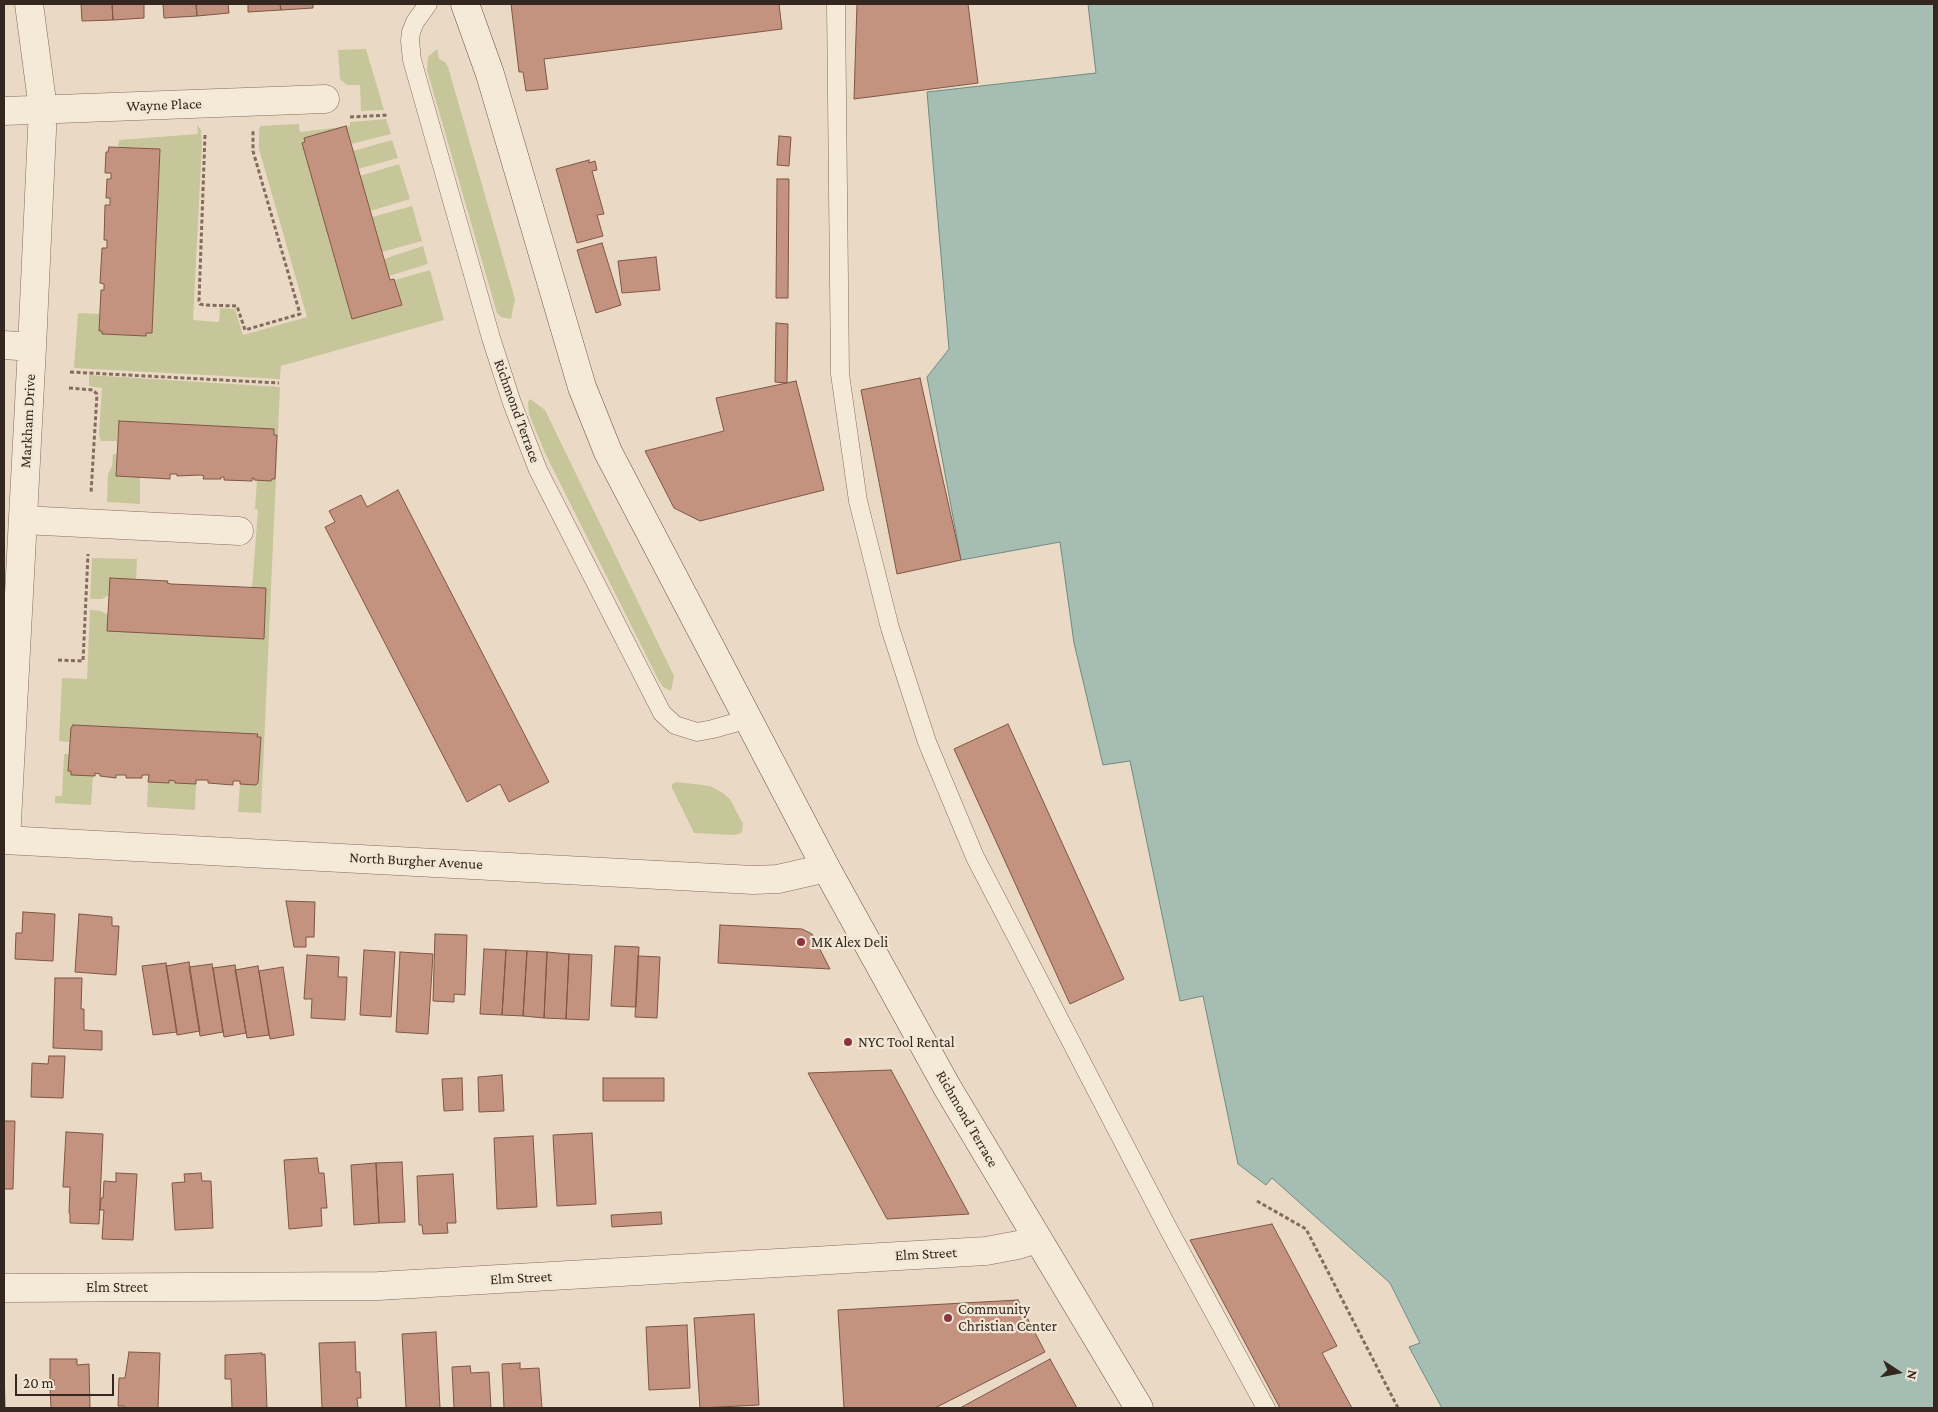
<!DOCTYPE html>
<html>
<head>
<meta charset="utf-8">
<style>
	body { margin:0 }
	#map { position:relative; width:1938px; height:1412px; overflow:hidden; background:#eadac5; font-family:"Crimson Pro",serif }
	canvas { display:block }
	.frame { position:absolute; inset:0; border:5px solid #34271f; pointer-events:none }
	.north { position:absolute; left:1873px; top:1347px; width:50px; height:50px; -webkit-text-stroke:4px #f2e6d4; paint-order:stroke; rotate:101deg; font-size:14px; font-weight:700; line-height:20px; text-align:center; color:#34271f }
	.north::after { content:''; display:block; margin:auto; width:18px; height:22px; background:#34271f; clip-path:polygon(50% 0,100% 100%,50% 72%,0 100%) }
	.scale { position:absolute; left:15px; top:1374px; width:99px; height:22px; box-sizing:border-box; border:2px solid #34271f; border-top:0; padding-left:6px; font-size:15px; line-height:18px; white-space:nowrap; color:#34271f; -webkit-text-stroke:4px #f2e6d4; paint-order:stroke }
</style>
</head>
<body>
<div id="map">
<canvas width="1938" height="1412"></canvas>
<div class="frame"></div>
<div class="north">N</div>
<div class="scale">20 m</div>
</div>
<script>
const g = document.querySelector('canvas').getContext('2d');
g.lineJoin = 'round';
function fill(path, color) {
  g.fillStyle = color;
  g.fill(path, 'evenodd');
}
function poly(rows) {
  const path = new Path2D();
  for (const r of rows) {
    path.moveTo(r[0], r[1]);
    for (let i = 2; i < r.length; i += 2) path.lineTo(r[i], r[i + 1]);
  }
  return path;
}
function trace(path, color, width, dash) {
  g.strokeStyle = color;
  g.lineWidth = width;
  g.lineCap = dash ? 'butt' : 'round';
  g.setLineDash(dash || []);
  g.stroke(path);
}
function drawText(font, color, halo, rows, align = 'center') {
  g.font = font + ' "Crimson Pro",serif';
  g.lineWidth = 4.5;
  g.setLineDash([]);
  g.textBaseline = 'middle';
  g.strokeStyle = halo;
  g.fillStyle = color;
  for (const [text, x, y, turn = 0] of rows) {
    g.save();
    g.translate(x, y);
    g.rotate((+turn || 0) * Math.PI / 180);
    g.textAlign = isNaN(turn) ? turn : align;
    if (halo) g.strokeText(text, 0, 0);
    g.fillText(text, 0, 0);
    g.restore();
  }
}
const green = poly([
	[366,49,384,110,361,111,360,85,347,85,340,79,338,50],
	[437,49,439,59,445,62,448,67,515,299,511,319,501,317,497,313,427,70,428,57],
	[386,119,391,134,351,144,346,127,304,138,305,142,302,143,352,319,402,305,395,280,430,270,444,320,281,366,280,379,74,368,78,313,99,314,99,331,102,331,102,334,146,336,146,333,152,333,160,149,118,147,119,140,198,134,197,125,201,130,202,145,193,320,219,322,220,308,235,309,243,335,307,317,259,149,259,129,260,126,299,124,300,132,350,126,350,122],
	[392,140,398,158,358,169,353,151],
	[399,164,410,199,370,211,360,176],
	[412,206,422,241,382,252,372,217],
	[423,246,428,264,389,276,384,259],
	[89,375,280,387,261,813,238,812,240,784,256,784,258,782,261,738,257,737,258,734,73,725,71,728,70,742,59,741,62,678,87,679,90,610,101,611,108,615,264,638,266,588,252,588,258,510,255,509,257,480,271,481,272,479,275,479,277,436,274,435,274,429,119,421,117,441,101,441,99,434,102,388,89,386],
	[530,399,545,410,674,676,671,691,663,687,659,681,545,453,529,414,528,402],
	[113,454,117,454,116,476,140,477,140,504,107,502,108,474,112,466],
	[92,558,137,559,136,580,102,599,90,599],
	[64,754,69,754,68,771,71,771,71,775,93,776,91,805,55,803,55,796,62,796],
	[169,780,175,781,175,783,196,784,195,810,147,807,148,782,169,783],
	[677,782,710,786,723,793,730,799,743,824,742,832,739,834,732,835,694,833,672,788,672,784]
]);
const water = poly([
	[1088,4,1934,4,1934,1408,1442,1408,1409,1347,1420,1343,1390,1283,1272,1178,1266,1185,1238,1164,1203,996,1180,1001,1130,761,1103,765,1074,643,1060,542,961,560,927,377,949,349,927,92,1096,73,1088,4]
]);
const building = poly([
	[81,4,112,4,113,20,82,21,81,4],
	[112,4,144,4,144,18,113,20,112,4],
	[163,4,196,4,197,16,164,18,163,4],
	[196,4,228,4,229,13,197,16,196,4],
	[248,4,280,4,281,10,248,12,248,4],
	[280,4,313,4,313,8,281,10,280,4],
	[511,4,779,4,782,29,544,59,548,89,526,91,523,72,519,72,511,4],
	[857,4,968,4,978,83,854,99,857,4],
	[346,126,390,280,394,279,402,305,352,319,302,143,305,142,304,138,346,126],
	[779,136,791,137,789,166,777,165,779,136],
	[109,147,160,149,152,333,146,333,146,336,102,334,102,331,99,331,101,290,104,290,104,284,100,283,102,248,107,248,107,240,104,240,105,205,110,205,110,198,106,198,107,179,111,179,111,173,105,173,106,152,108,152,109,147],
	[589,160,589,163,595,161,597,170,592,171,604,214,597,215,603,236,577,243,556,169,589,160],
	[777,179,789,179,788,298,776,298,777,179],
	[602,243,621,305,596,313,577,250,602,243],
	[656,257,660,290,622,293,618,261,656,257],
	[776,323,788,324,787,383,775,382,776,323],
	[920,378,961,560,897,574,861,390,920,378],
	[796,381,824,490,700,521,674,508,645,451,724,431,716,398,796,381],
	[119,421,274,429,274,435,277,435,275,479,272,479,271,481,254,480,254,478,252,478,252,481,224,480,224,477,221,477,221,479,203,479,204,476,201,475,177,476,177,474,170,474,170,479,116,476,119,421],
	[398,490,549,782,509,802,500,784,467,802,325,527,335,522,329,511,361,495,367,507,398,490],
	[110,578,168,581,167,583,171,584,266,588,264,639,107,631,110,578],
	[1008,724,1124,979,1070,1004,954,749,1008,724],
	[73,725,258,734,257,737,261,737,258,783,256,785,240,784,240,781,233,781,233,785,208,783,208,780,196,780,196,784,175,783,175,781,169,780,169,783,148,782,149,775,142,775,142,778,126,778,126,775,116,775,116,778,100,776,100,774,95,773,95,776,71,775,71,771,68,771,71,728,73,725],
	[286,901,315,902,314,937,306,937,306,947,294,947,286,901],
	[23,912,55,914,53,961,15,959,16,933,22,933,23,912],
	[79,914,112,917,112,926,119,926,116,975,75,972,79,914],
	[720,925,802,929,812,934,830,969,718,963,720,925],
	[435,934,467,935,465,995,454,994,454,1002,433,1001,435,934],
	[615,946,639,947,636,1007,611,1006,615,946],
	[484,949,506,950,502,1015,480,1014,484,949],
	[364,950,395,952,391,1017,360,1015,364,950],
	[506,950,527,951,523,1016,502,1015,506,950],
	[527,951,547,952,544,1018,523,1016,527,951],
	[400,952,433,954,428,1034,396,1032,400,952],
	[547,952,569,954,566,1019,544,1018,547,952],
	[569,954,592,955,589,1020,566,1019,569,954],
	[307,955,339,957,338,977,347,977,345,1020,311,1018,312,999,304,999,307,955],
	[638,956,660,957,657,1018,635,1017,638,956],
	[189,962,200,1031,177,1035,166,966,189,962],
	[166,963,177,1032,153,1035,142,966,166,963],
	[212,964,223,1032,200,1036,189,967,212,964],
	[235,965,246,1033,224,1037,213,968,235,965],
	[258,966,269,1035,247,1038,235,970,258,966],
	[283,967,294,1035,270,1039,259,971,283,967],
	[55,978,82,978,81,1009,84,1009,84,1030,102,1031,102,1050,53,1048,55,978],
	[49,1056,65,1056,63,1098,31,1097,32,1063,48,1064,49,1056],
	[891,1070,969,1214,887,1219,808,1073,891,1070],
	[502,1075,504,1111,479,1112,478,1077,502,1075],
	[462,1078,463,1110,444,1111,442,1079,462,1078],
	[603,1078,664,1078,664,1101,603,1101,603,1078],
	[4,1121,15,1121,13,1189,4,1189,4,1121],
	[66,1132,103,1134,99,1224,70,1223,70,1214,69,1213,70,1187,63,1187,66,1132],
	[592,1133,596,1204,557,1206,553,1135,592,1133],
	[533,1136,537,1207,497,1209,494,1138,533,1136],
	[317,1158,319,1173,324,1173,327,1208,321,1208,322,1226,289,1229,284,1160,317,1158],
	[402,1162,405,1222,379,1223,376,1163,402,1162],
	[376,1163,379,1223,354,1225,351,1165,376,1163],
	[116,1173,137,1174,133,1240,102,1239,104,1210,100,1210,101,1198,103,1198,104,1181,116,1182,116,1173],
	[201,1173,202,1181,211,1181,213,1228,175,1230,172,1183,185,1182,184,1174,201,1173],
	[453,1174,456,1223,447,1223,448,1233,423,1234,422,1225,419,1225,417,1176,453,1174],
	[661,1212,662,1224,612,1227,611,1215,661,1212],
	[1272,1224,1337,1346,1322,1353,1352,1408,1280,1408,1190,1240,1272,1224],
	[1018,1300,1045,1352,935,1408,844,1408,838,1310,1018,1300],
	[754,1314,759,1405,700,1408,694,1318,754,1314],
	[687,1325,690,1388,649,1390,646,1327,687,1325],
	[436,1332,440,1408,406,1408,402,1334,436,1332],
	[355,1342,356,1372,360,1372,361,1398,357,1398,358,1408,322,1408,319,1343,355,1342],
	[129,1352,160,1353,158,1408,124,1408,124,1406,118,1406,119,1378,125,1378,129,1352],
	[262,1353,262,1355,265,1354,267,1408,232,1408,231,1379,225,1379,225,1355,262,1353],
	[50,1359,77,1359,77,1365,89,1364,90,1408,51,1408,50,1388,54,1388,54,1380,50,1380,50,1359],
	[1050,1359,1077,1408,960,1408,1050,1359],
	[4,1363,5,1408,4,1408,4,1363],
	[520,1363,520,1369,539,1368,542,1408,504,1408,502,1364,520,1363],
	[470,1366,471,1373,489,1372,491,1408,454,1408,452,1367,470,1366]
]);
const path = poly([
	[350,117,389,115],
	[205,135,199,301,200,304,204,305,237,306,245,330,300,314,253,151,253,131],
	[70,372,279,383],
	[69,388,93,390,97,394,91,493],
	[58,660,83,661,88,554],
	[1257,1201,1306,1229,1398,1408]
]);
const lane = poly([
	[428,4,415,22,411,32,410,41,412,60,491,338,512,403,538,470,662,713,675,725,697,732,713,729,748,719],
	[836,4,840,374,858,501,890,628,927,742,975,857,1170,1232,1266,1408]
]);
const street = poly([
	[4,111,325,99],
	[4,345,32,347],
	[23,520,239,531],
	[4,840,753,880,778,879,826,868],
	[6,840,32,347,43,109,29,4],
	[4,1288,378,1286,986,1251,1018,1245,1037,1239]
]);
const secondary = poly([
	[465,4,490,74,582,387,608,452,826,868,947,1087,1139,1408]
]);
const markers = [
	[801,942,5,"#8c333e"],
	[848,1042,5,"#8c333e"],
	[948,1318,5,"#8c333e"]
];
const streetNames = [
	["Wayne Place",164,105,-2],
	["Richmond Terrace",517,411,70],
	["Markham Drive",28,421,-87],
	["North Burgher Avenue",416,861,3],
	["Richmond Terrace",967,1119,60],
	["Elm Street",926,1254,-3],
	["Elm Street",521,1278,-3],
	["Elm Street",117,1287]
];
const poiNames = [
	["MK Alex Deli",811,942],
	["NYC Tool Rental",858,1042],
	["Community",958,1309],
	["Christian Center",958,1326]
];
fill(green, '#c7c69a');
fill(water, '#a6bdb4');
trace(water, '#6e8b80', 1);
fill(building, '#c4937f');
trace(building, '#7f5545', 1);
trace(lane, '#836c5d', 19);
trace(street, '#836c5d', 29);
trace(secondary, '#654e40', 29);
trace(path, '#836c5d', 3, [4, 2.5]);
trace(lane, '#f5e9d8', 18);
trace(street, '#f5e9d8', 28);
trace(secondary, '#f5e9d8', 28);
for (const [x, y, r, color] of markers) {
  const dot = new Path2D();
  dot.arc(x, y, r, 0, 2 * Math.PI);
  g.fillStyle = color;
  g.fill(dot);
  trace(dot, '#f2e6d4', 2);
}
drawText('15px', '#34271f', '#f2e6d4', streetNames);
drawText('15px', '#34271f', '#f2e6d4', poiNames, 'left');
</script>
</body>
</html>
